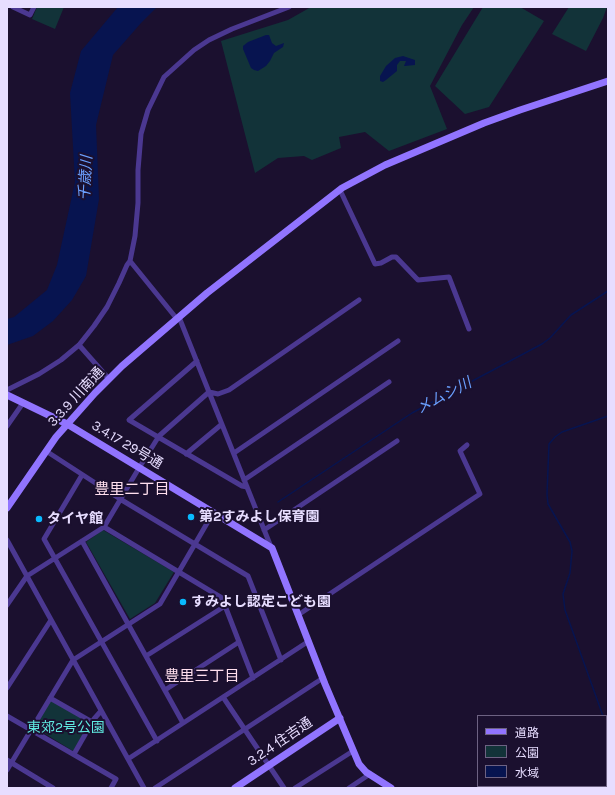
<!DOCTYPE html>
<html>
<head>
<meta charset="utf-8">
<style>
	body { margin:0 }
	#map { position:relative; width:615px; height:795px; overflow:hidden; background:#1b102f; font-family:Karla,"Noto Sans JP",sans-serif }
	canvas { display:block }
	.frame { position:absolute; inset:0; border:8px solid #e7ddff; pointer-events:none }
	.legend { position:absolute; left:477px; top:715px; width:130px; height:72px; box-sizing:border-box; background:#1b102f; border:1px solid #6d6282; margin:0; padding:5px 7px; list-style:none; font-size:12px; color:#e7ddff }
	.legend li { display:flex; align-items:center; gap:8px; height:20px }
	.legend b { width:20px; border:1px solid #6d6282 }
</style>
</head>
<body>
<div id="map">
<canvas width="615" height="795"></canvas>
<div class="frame"></div>
<ul class="legend">
<li><b style="height:5px;background:#9174ff"></b>道路</li>
<li><b style="height:11px;background:#123339"></b>公園</li>
<li><b style="height:11px;background:#071450"></b>水域</li>
</ul>
</div>
<script>
const g = document.querySelector('canvas').getContext('2d');
g.lineJoin = 'round';
function fill(path, color) {
  g.fillStyle = color;
  g.fill(path, 'evenodd');
}
function poly(rows) {
  const path = new Path2D();
  for (const r of rows) {
    path.moveTo(r[0], r[1]);
    for (let i = 2; i < r.length; i += 2) path.lineTo(r[i], r[i + 1]);
  }
  return path;
}
function trace(path, color, width, dash) {
  g.strokeStyle = color;
  g.lineWidth = width;
  g.lineCap = dash ? 'butt' : 'round';
  g.setLineDash(dash || []);
  g.stroke(path);
}
function drawText(font, color, halo, rows, align = 'center') {
  g.font = font + ' Karla,"Noto Sans JP",sans-serif';
  g.lineWidth = 4;
  g.setLineDash([]);
  g.textBaseline = 'middle';
  g.strokeStyle = halo;
  g.fillStyle = color;
  for (const [text, x, y, turn = 0] of rows) {
    g.save();
    g.translate(x, y);
    g.rotate((+turn || 0) * Math.PI / 180);
    g.textAlign = isNaN(turn) ? turn : align;
    if (halo) g.strokeText(text, 0, 0);
    g.fillText(text, 0, 0);
    g.restore();
  }
}
const green = poly([
	[37,7,64,7,55,29,32,19],
	[311,7,474,7,462,25,430,86,447,129,389,151,365,132,339,137,341,148,312,160,304,156,278,158,255,173,221,41,288,20],
	[483,7,520,7,544,21,489,107,465,114,435,86],
	[569,7,607,7,603,18,586,51,552,34],
	[103,530,174,572,155,603,130,619,86,542],
	[50,700,90,723,73,751,34,727]
]);
const water = poly([
	[118,7,157,7,141,23,113,55,96,125,99,199,86,276,72,300,53,321,33,336,7,345,7,319,14,317,47,290,57,265,75,182,70,93,81,51],
	[266,35,269,35,272,43,276,46,284,43,283,47,274,53,270,61,266,66,258,71,254,70,251,68,243,49,243,46,248,42],
	[403,56,415,60,415,65,405,66,404,66,406,61,400,61,397,65,397,71,386,80,383,82,380,81,380,76,386,66,395,58]
]);
const stream = poly([
	[278,502,412,413,542,344,550,338,571,315,608,291],
	[603,716,565,610,563,594,570,573,572,551,570,542,548,504,547,494,549,444,555,437,562,432,608,416],
	[606,724,608,728]
]);
const street = poly([
	[13,7,30,15,34,7],
	[340,190,375,264,381,263,392,257,396,257,418,280,449,277,469,329],
	[130,261,177,319],
	[179,317,271,547],
	[79,345,109,379],
	[197,361,129,420,242,486,247,487],
	[7,390,39,374,61,360,79,345,94,326,107,307,119,283,127,265,130,261,135,236,138,203,138,170,141,134,148,110,164,77,194,50,209,40,232,29,289,7],
	[7,426,23,403],
	[46,451,120,499,248,576,281,660],
	[234,453,398,341],
	[186,454,222,424],
	[82,475,44,539,157,741],
	[244,480,389,382],
	[104,527,222,598,253,678],
	[264,530,397,441],
	[7,540,144,788],
	[82,541,183,723],
	[7,605,27,576,104,527,139,468,159,436,209,392,218,394,229,390,359,300],
	[298,615,480,494,460,451,467,445],
	[146,656,225,606],
	[7,688,51,620],
	[165,690,239,642],
	[223,697,284,788],
	[50,698,92,722],
	[7,716,116,779,111,788],
	[74,754,94,719,101,711],
	[128,759,309,641],
	[7,760,53,788],
	[7,770,73,660,160,604,213,513],
	[155,788,323,678],
	[295,788,353,751],
	[349,788,370,774]
]);
const secondary = poly([
	[7,395,67,424,272,548,325,684,359,764,366,772,391,788],
	[7,508,56,437,95,393,122,366,207,293,342,188,385,165,484,123,520,110,608,81],
	[235,788,340,718]
]);
const markers = [
	[191,517,4,"#09baff"],
	[39,519,4,"#09baff"],
	[183,602,4,"#09baff"]
];
const streetNames = [
	["3.3.9 川南通",76,397,-47],
	["3.4.17 29号通",127,445,31],
	["3.2.4 住吉通",280,742,-34]
];
const poiNames = [
	["第2すみよし保育園",199,517],
	["タイヤ館",47,519],
	["すみよし認定こども園",191,602]
];
const parkNames = [
	["東郊2号公園",66,728]
];
const waterNames = [
	["千歳川",86,178,-87],
	["メムシ川",444,396,-28]
];
const neighbourhoodNames = [
	["豊里二丁目",132,490],
	["豊里三丁目",202,677]
];
fill(green, '#123339');
fill(water, '#071450');
trace(stream, '#071450', 1.5);
trace(street, '#4b3891', 5);
trace(secondary, '#9174ff', 7);
for (const [x, y, r, color] of markers) {
  const dot = new Path2D();
  dot.arc(x, y, r, 0, 2 * Math.PI);
  g.fillStyle = color;
  g.fill(dot);
  trace(dot, '#1b102f', 1.5);
}
drawText('14px', '#e7ddff', '#1b102f', streetNames);
drawText('bold 14px', '#e7ddff', '#1b102f', poiNames, 'left');
drawText('14px', '#5fe9e0', '#1b102f', parkNames);
drawText('italic 15px', '#6ba0ff', '#1b102f', waterNames);
drawText('15px', '#ffdfee', '#1b102f', neighbourhoodNames);
</script>
</body>
</html>
